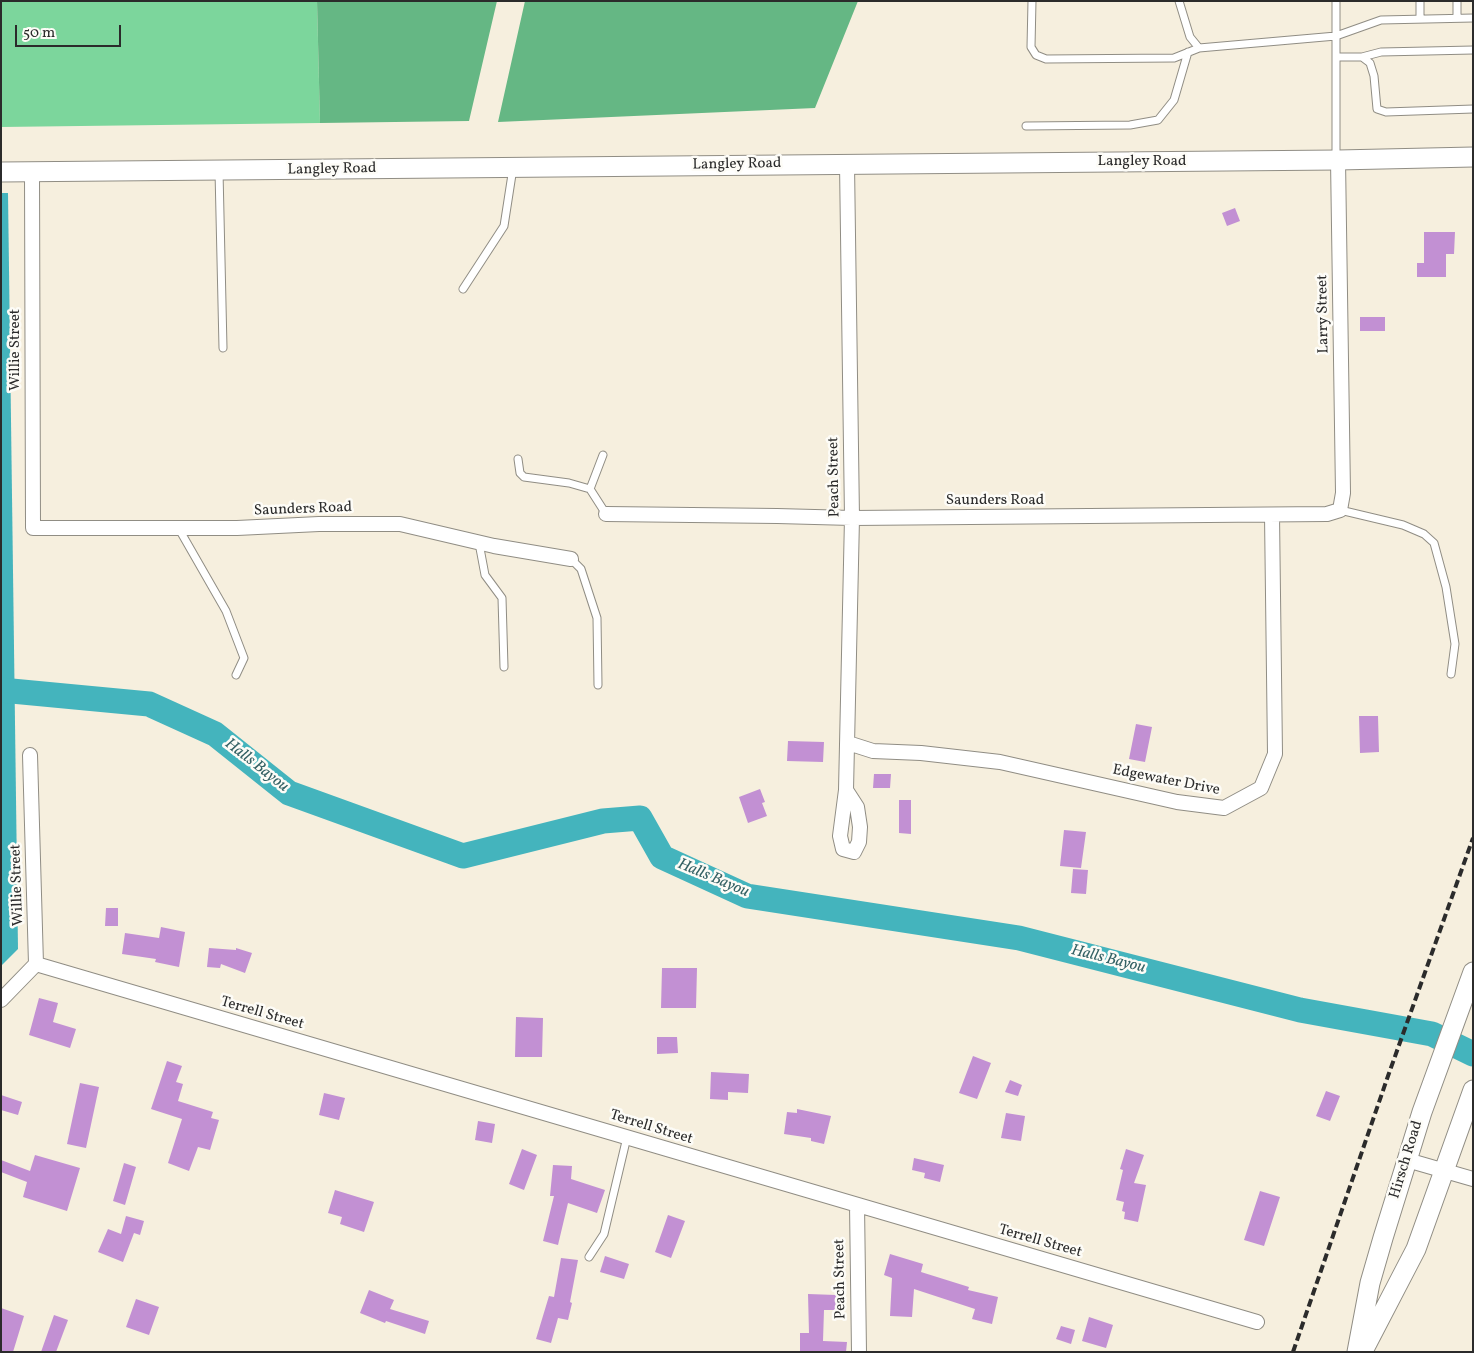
<!DOCTYPE html>
<html>
<head>
<meta charset="utf-8">
<style>
	body { margin:0 }
	#map { position:relative; width:1474px; height:1353px; overflow:hidden; background:#f6efde; font-family:Vollkorn,serif }
	canvas { display:block }
	.frame { position:absolute; inset:0; border:2px solid #2b2b2b; pointer-events:none }
	.scale { position:absolute; left:15px; top:25px; width:106px; height:22px; box-sizing:border-box; border:2px solid #2b2b2b; border-top:0; padding-left:6px; font-size:15px; line-height:18px; white-space:nowrap; color:#2b2b2b; -webkit-text-stroke:4px #fdfcf7; paint-order:stroke }
</style>
</head>
<body>
<div id="map">
<canvas width="1474" height="1353"></canvas>
<div class="frame"></div>
<div class="scale">50 m</div>
</div>
<script>
const g = document.querySelector('canvas').getContext('2d');
g.lineJoin = 'round';
function fill(path, color) {
  g.fillStyle = color;
  g.fill(path, 'evenodd');
}
function poly(rows) {
  const path = new Path2D();
  for (const r of rows) {
    path.moveTo(r[0], r[1]);
    for (let i = 2; i < r.length; i += 2) path.lineTo(r[i], r[i + 1]);
  }
  return path;
}
function trace(path, color, width, dash) {
  g.strokeStyle = color;
  g.lineWidth = width;
  g.lineCap = dash ? 'butt' : 'round';
  g.setLineDash(dash || []);
  g.stroke(path);
}
function drawText(font, color, halo, rows, align = 'center') {
  g.font = font + ' Vollkorn,serif';
  g.lineWidth = 5;
  g.setLineDash([]);
  g.textBaseline = 'middle';
  g.strokeStyle = halo;
  g.fillStyle = color;
  for (const [text, x, y, turn = 0] of rows) {
    g.save();
    g.translate(x, y);
    g.rotate((+turn || 0) * Math.PI / 180);
    g.textAlign = isNaN(turn) ? turn : align;
    if (halo) g.strokeText(text, 0, 0);
    g.fillText(text, 0, 0);
    g.restore();
  }
}
const green = poly([
	[1,1,317,1,320,123,1,127]
]);
const forest = poly([
	[317,1,497,1,469,121,320,123],
	[525,1,858,1,815,108,498,122]
]);
const water = poly([
	[1,193,8,193,18,949,1,966]
]);
const river = poly([
	[1,690,149,704,215,734,289,793,463,856,603,821,640,818,662,857,747,896,1019,938,1300,1010,1432,1034,1473,1054]
]);
const building = poly([
	[1235,208,1240,221,1227,226,1222,213],
	[1424,232,1455,232,1454,254,1446,254,1446,277,1417,277,1417,263,1424,263],
	[1360,317,1385,317,1385,331,1360,331],
	[1359,716,1378,716,1379,752,1360,753],
	[1136,724,1152,727,1145,762,1129,759],
	[788,741,824,742,823,762,787,761],
	[874,774,891,774,890,788,873,788],
	[760,789,765,802,762,803,767,816,748,823,739,797],
	[899,800,911,800,911,834,899,833],
	[1064,830,1086,832,1081,868,1060,866],
	[1073,869,1088,870,1086,894,1071,893],
	[106,908,118,908,118,926,105,926],
	[161,927,185,932,179,967,155,962,156,959,122,954,125,933,159,938],
	[209,948,236,950,236,948,252,953,245,973,221,964,220,968,207,967],
	[662,968,697,968,696,1008,661,1008],
	[39,998,58,1003,53,1022,76,1029,70,1048,29,1035],
	[516,1017,543,1018,542,1057,515,1057],
	[657,1037,677,1037,678,1053,657,1054],
	[973,1056,991,1063,977,1099,959,1093],
	[167,1061,182,1066,176,1082,183,1084,178,1101,213,1112,211,1118,219,1120,210,1150,198,1147,189,1171,168,1163,182,1119,151,1109],
	[711,1072,749,1074,748,1093,728,1092,728,1100,710,1099],
	[1010,1080,1022,1085,1018,1096,1005,1092],
	[80,1083,99,1087,86,1148,67,1144],
	[1326,1091,1340,1096,1330,1121,1316,1116],
	[324,1093,345,1098,339,1120,319,1115],
	[1,1095,22,1102,18,1115,1,1110],
	[797,1109,831,1116,824,1144,811,1141,811,1138,784,1134,787,1112,797,1113],
	[1006,1113,1025,1116,1021,1141,1001,1138],
	[478,1121,495,1124,492,1143,475,1140],
	[522,1149,537,1155,524,1190,509,1184],
	[1126,1149,1144,1155,1134,1183,1146,1185,1138,1222,1124,1219,1125,1212,1122,1211,1124,1202,1116,1200,1123,1170,1120,1169],
	[35,1155,80,1168,67,1211,23,1197,27,1182,1,1172,1,1160,30,1171],
	[914,1158,944,1165,940,1182,924,1178,925,1173,912,1170],
	[124,1163,136,1167,125,1205,113,1201],
	[553,1165,572,1166,571,1179,605,1190,597,1213,568,1203,558,1245,543,1241,554,1196,550,1196],
	[335,1190,374,1202,364,1232,340,1224,342,1217,328,1213],
	[1260,1191,1280,1197,1264,1246,1244,1240],
	[668,1215,685,1221,671,1258,655,1252],
	[126,1216,144,1221,140,1235,134,1233,123,1262,98,1252,108,1229,121,1234],
	[890,1254,923,1264,921,1272,969,1287,968,1290,998,1297,992,1324,972,1319,975,1309,914,1289,912,1317,890,1316,892,1278,884,1275],
	[605,1256,629,1264,624,1279,600,1272],
	[561,1258,578,1260,570,1302,572,1303,568,1320,558,1318,551,1343,536,1339,549,1296,554,1297],
	[369,1290,394,1300,390,1309,429,1321,425,1334,386,1321,385,1323,360,1313],
	[808,1294,836,1295,836,1310,824,1310,823,1341,847,1342,846,1352,800,1352,800,1333,809,1333],
	[136,1299,159,1307,149,1335,126,1327],
	[1,1308,24,1316,13,1352,1,1352],
	[54,1315,68,1320,56,1352,41,1352],
	[1089,1317,1113,1325,1106,1348,1082,1341],
	[1061,1326,1075,1330,1071,1344,1056,1339]
]);
const lane = poly([
	[1032,1,1031,47,1036,55,1046,59,1174,58,1199,48],
	[1179,1,1190,37,1199,48,1336,36,1381,20,1473,18],
	[1420,1,1420,19],
	[1457,1,1457,18],
	[1336,57,1362,57,1370,63,1374,76,1377,109,1386,112,1473,109],
	[1362,57,1381,52,1473,50],
	[1026,126,1130,125,1158,120,1174,100,1188,52],
	[1336,160,1336,1],
	[219,171,223,348],
	[463,289,504,226,513,168],
	[518,459,520,473,524,477,569,483,590,489,606,514],
	[590,489,603,455],
	[1340,510,1403,525,1424,534,1434,543,1446,587,1455,644,1451,674],
	[179,529,226,611,244,658,236,675],
	[479,543,485,575,502,598,504,667],
	[571,559,581,569,597,618,598,685],
	[589,1257,604,1234,627,1137]
]);
const street = poly([
	[32,172,33,528,237,528,319,524,400,524,494,546,571,559],
	[606,514,777,516,852,518,1327,514,1340,510,1343,493,1338,160],
	[848,743,873,751,921,753,1000,762,1177,802,1224,808,1261,788,1275,754,1272,515],
	[846,790,857,807,860,827,859,842,854,852,843,849,840,836,846,790,852,518,847,164],
	[36,964,1257,1322],
	[1,1000,36,964,30,755],
	[1407,1160,1473,1179],
	[857,1205,859,1352]
]);
const secondary = poly([
	[1,172,1338,160,1473,157],
	[1363,1351,1416,1249,1473,1090],
	[1357,1352,1370,1283,1383,1238,1422,1112,1473,972]
]);
const rail = poly([
	[1293,1352,1388,1076,1473,838]
]);
const streetNames = [
	["Langley Road",1142,162],
	["Langley Road",737,165,-1],
	["Langley Road",332,170,-1],
	["Larry Street",1324,314,-91],
	["Willie Street",16,350,-90],
	["Peach Street",835,477,-91],
	["Saunders Road",995,501],
	["Saunders Road",303,510,-2],
	["Edgewater Drive",1166,781,11],
	["Willie Street",18,885,-92],
	["Terrell Street",262,1014,16],
	["Terrell Street",651,1128,17],
	["Hirsch Road",1407,1160,-73],
	["Terrell Street",1040,1242,16],
	["Peach Street",841,1279,-91]
];
const waterNames = [
	["Halls Bayou",256,766,38],
	["Halls Bayou",713,879,23],
	["Halls Bayou",1108,960,14]
];
fill(green, '#7cd69c');
fill(forest, '#65b784');
fill(water, '#44b4bd');
trace(river, '#44b4bd', 25);
fill(building, '#c290d3');
trace(lane, '#908d84', 9);
trace(street, '#908d84', 16);
trace(secondary, '#908d84', 21);
trace(lane, '#fff', 7);
trace(street, '#fff', 14);
trace(secondary, '#fff', 19);
trace(rail, '#2b2b2b', 4, [8, 4]);
drawText('15px', '#2b2b2b', '#fdfcf7', streetNames);
drawText('italic 16px', '#356265', '#fdfcf7', waterNames);
</script>
</body>
</html>
